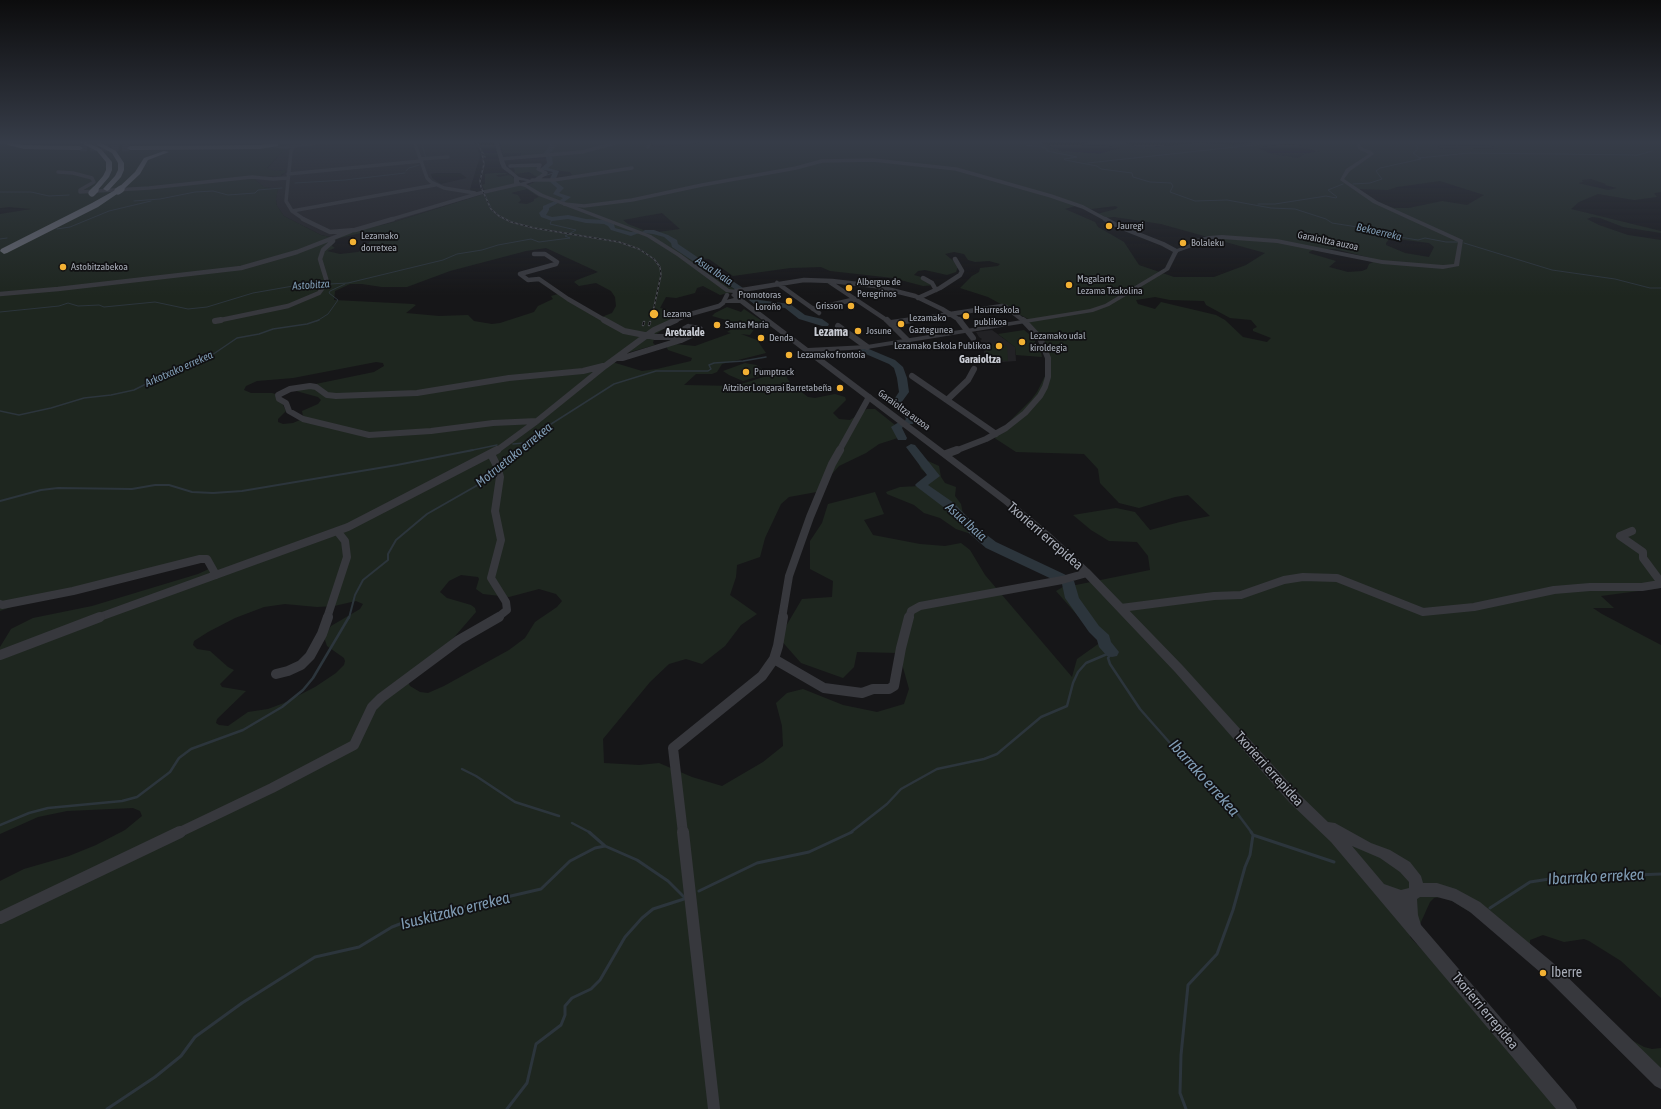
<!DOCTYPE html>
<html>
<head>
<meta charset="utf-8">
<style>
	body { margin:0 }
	canvas { display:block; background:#161618 }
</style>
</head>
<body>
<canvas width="1661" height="1109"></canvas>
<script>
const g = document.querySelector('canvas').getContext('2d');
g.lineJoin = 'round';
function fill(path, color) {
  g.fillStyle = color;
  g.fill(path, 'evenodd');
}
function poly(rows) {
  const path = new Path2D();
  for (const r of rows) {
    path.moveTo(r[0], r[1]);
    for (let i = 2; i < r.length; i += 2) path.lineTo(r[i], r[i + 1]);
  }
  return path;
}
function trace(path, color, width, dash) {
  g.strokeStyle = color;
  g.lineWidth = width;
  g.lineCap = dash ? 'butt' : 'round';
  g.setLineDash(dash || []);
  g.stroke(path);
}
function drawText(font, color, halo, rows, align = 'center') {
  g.font = font + ' "Asap Condensed",sans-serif';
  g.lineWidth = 3.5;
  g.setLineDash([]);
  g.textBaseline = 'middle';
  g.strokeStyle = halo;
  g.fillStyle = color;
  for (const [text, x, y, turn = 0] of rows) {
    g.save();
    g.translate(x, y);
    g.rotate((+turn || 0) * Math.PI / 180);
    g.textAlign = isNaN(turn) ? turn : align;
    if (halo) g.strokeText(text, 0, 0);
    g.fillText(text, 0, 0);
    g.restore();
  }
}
const built = poly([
	[278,141,474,141,480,156,470,189,473,197,394,222,330,237,321,235,284,216,277,206,276,199,278,189,264,187,252,177,281,176,286,172,285,170,275,171,267,169,286,147],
	[436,173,460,173,467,178,441,184,432,178,431,174],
	[649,141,700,141,701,142,684,145,655,147],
	[992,330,1015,347,1016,361,986,363,983,346,980,341,982,339,979,337,976,332]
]);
const green = poly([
	[0,141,279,141,287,147,267,168,275,171,285,170,286,172,281,175,281,176,252,177,264,187,278,189,276,199,277,206,284,216,321,235,330,237,394,222,487,193,518,185,528,185,537,181,573,176,570,172,545,169,545,167,551,163,546,156,520,157,521,153,503,153,499,141,649,141,653,147,656,147,693,144,700,143,700,141,1037,141,1061,151,1100,154,1120,148,1101,145,1084,146,1080,144,1088,143,1083,141,1120,141,1140,148,1199,143,1233,145,1262,141,1661,141,1661,192,1654,193,1657,197,1634,200,1598,194,1579,202,1571,209,1661,231,1661,233,1623,227,1600,218,1592,217,1587,219,1599,225,1628,235,1661,240,1661,588,1601,596,1614,608,1593,608,1602,614,1661,645,1661,998,1621,961,1589,941,1584,939,1564,942,1543,935,1530,940,1530,949,1452,901,1440,897,1434,898,1430,902,1421,922,1410,937,1429,957,1559,1109,0,1109,0,881,24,869,69,856,96,845,125,830,142,816,140,811,133,808,67,811,38,817,0,834,0,647,11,629,33,618,92,606,198,574,211,568,208,561,14,606,0,611,0,214,31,209,9,207,0,208],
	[1283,144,1294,144,1303,146,1303,148,1319,151,1305,154,1298,158,1272,154,1259,149,1262,147],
	[1457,145,1491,146,1501,148,1446,149,1439,148,1438,146],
	[1591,179,1606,184,1605,185,1617,188,1608,190,1578,183,1583,182,1582,180],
	[1440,181,1484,195,1467,205,1442,201,1409,208,1394,208,1380,203,1359,189,1388,190,1397,187],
	[527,189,539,197,534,199,534,201,527,204,518,203,521,200,518,195,511,193],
	[1075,206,1091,209,1115,206,1118,207,1116,209,1097,214,1096,216,1103,218,1114,217,1161,224,1265,253,1246,265,1214,277,1174,277,1139,265,1124,242,1098,227,1095,222,1065,209],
	[662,213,680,229,651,233,628,224,623,220],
	[361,233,368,233,373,238,364,249,358,252,340,254,327,251,335,248,332,246,333,241,340,238],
	[1390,238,1429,243,1434,247,1429,257,1405,253,1386,245,1386,243],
	[546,248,598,272,577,280,574,282,579,286,596,283,611,291,615,297,616,306,612,313,599,318,558,294,551,296,553,299,538,306,534,312,500,323,492,324,474,321,468,315,439,316,406,313,416,305,413,304,334,300,335,291,350,284,362,284,382,287,407,287,450,271,526,251],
	[1315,249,1335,249,1371,258,1375,261,1369,264,1367,269,1362,271,1348,272,1329,267,1336,261,1309,253,1309,252],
	[954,252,964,254,968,260,975,262,989,261,1000,264,998,266,980,268,979,272,972,276,960,288,988,297,1028,319,1027,325,1048,353,1048,370,1037,392,1031,400,1006,425,990,435,1016,452,1084,454,1098,469,1100,483,1119,503,1139,508,1175,497,1188,495,1210,516,1180,522,1150,530,1135,512,1116,508,1073,515,1091,530,1109,541,1137,542,1148,556,1150,570,1076,585,1068,584,1056,591,1101,642,1077,659,1072,677,985,575,970,550,961,543,945,546,920,544,873,535,864,520,884,514,875,492,828,504,822,523,810,541,810,569,833,581,832,597,802,599,779,638,801,663,843,678,854,667,857,652,899,653,909,689,904,704,877,712,843,705,803,689,787,693,776,703,782,726,783,746,763,762,722,786,692,777,659,763,639,765,604,763,603,739,650,682,669,664,686,659,702,664,725,646,741,625,757,614,730,595,736,577,737,565,760,557,765,538,781,504,789,497,822,491,831,475,839,466,866,453,879,444,901,437,894,427,895,425,875,409,867,409,850,420,839,419,833,413,846,400,845,397,835,394,815,398,808,397,791,384,787,378,786,370,735,386,684,385,696,374,712,374,717,372,722,364,766,353,757,340,741,334,750,335,755,328,771,327,744,309,741,312,727,307,715,313,712,316,740,324,727,332,731,333,695,346,675,344,666,346,668,350,692,358,691,361,657,369,642,371,612,362,613,357,655,345,653,343,655,335,685,314,660,308,666,297,676,298,695,293,697,288,703,286,720,295,737,291,699,264,696,260,698,258,709,259,733,276,790,268,821,267,830,271,893,278,923,286,936,285,928,279,914,275,918,271,925,270,947,275,956,272,958,267,956,263,945,254],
	[1155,297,1170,300,1204,301,1206,305,1230,318,1251,320,1257,327,1253,329,1253,331,1271,338,1267,342,1243,337,1225,320,1216,315,1161,302,1155,309,1138,304,1136,300],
	[376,362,383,363,384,366,374,372,306,386,296,391,318,397,321,400,318,404,302,411,303,416,300,420,293,423,283,424,278,422,278,419,286,411,278,395,272,393,251,393,244,390,246,386,257,381,293,378],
	[461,575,478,577,479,579,476,589,483,594,509,597,539,589,556,594,562,601,557,607,535,622,525,638,509,650,444,686,428,693,420,692,410,686,408,682,443,650,476,612,475,608,471,605,447,598,440,592,449,581],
	[356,601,363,604,360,609,331,626,324,637,327,646,344,658,345,661,344,665,336,673,315,687,284,703,268,709,248,712,228,726,219,725,216,723,217,719,246,691,222,687,220,684,234,670,228,667,210,651,197,649,193,645,194,641,208,632,235,618,264,607,285,604,317,607,334,606],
	[536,166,537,169,544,173,537,177,529,172,516,174,514,172,515,171,514,168],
	[494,173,506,173,507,174,496,175,498,177,510,175,516,180,513,184,485,191,482,185,485,184,485,174],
	[1024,330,1034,338,1036,344,1040,347,1042,357,1016,355,1015,347,998,334],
	[986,345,1007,346,1008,361,986,359],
	[745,363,756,365,769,373,743,381,729,375,723,371],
	[928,461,939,466,941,477,945,483,956,487,955,496,961,504,963,514,978,527,984,537,974,535,956,529,940,518,924,513,914,505,887,494,886,492,900,487,920,486,921,483,931,477,921,469,919,464,922,462],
	[1619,1033,1644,1047,1652,1049,1661,1048,1661,1087]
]);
const streamFar4 = poly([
	[161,141,177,144,226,141,275,143],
	[421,141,426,158],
	[1028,141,1024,143,1025,145,1042,147,1047,149,1047,151,1077,157,1064,159,1065,160,1097,166,1101,169,1132,173,1133,177,1150,182,1171,183,1173,186,1170,192,1195,201,1227,200,1271,208,1295,209,1326,219,1332,223,1370,229,1375,233,1418,240,1425,238,1446,242,1458,242],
	[26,145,48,141],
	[1419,158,1469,153,1638,155,1652,151],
	[1088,163,1291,141],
	[406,171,409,168,419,165],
	[544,176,556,172],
	[295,183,345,180,405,173],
	[1353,184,1370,183,1382,179,1376,171,1380,168,1421,159,1413,153,1418,149,1416,144,1427,141],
	[0,192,31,192,49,196,69,195],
	[134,201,160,199,195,192,213,191,228,195,255,193,258,190,282,188],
	[1258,204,1275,204,1326,196,1336,198,1337,197,1328,190,1343,184],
	[57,229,70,227,109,211,151,201],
	[0,239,7,238],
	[1464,243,1552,270,1615,279,1650,288,1661,288],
	[0,312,59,306,68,303,78,306,99,305,104,307,155,302,188,309,207,307,253,293,293,286,348,283,443,260,457,254,482,250,498,245,531,239,539,242,570,238,565,236,576,230,550,224,552,219],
	[317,321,328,314,338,300,329,293,330,291,345,284]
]);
const streamFar3 = poly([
	[0,411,19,415,51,408,84,398,111,395,134,390,174,370,212,355,237,338,259,334,273,329,307,324,319,320],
	[513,444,523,443],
	[468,451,497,445],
	[517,451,537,433,614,384,656,371,708,371,711,369,709,365,714,363,743,361,766,357]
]);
const streamFar2 = poly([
	[499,467,507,462,518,450],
	[0,501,41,490,58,488,132,489,155,485,169,485,192,492,213,493,242,491,397,465,473,450],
	[349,618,355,595,363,580,388,560,388,554,396,540,427,514,483,482,488,478,486,474,495,469]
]);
const streamFar1 = poly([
	[1111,654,1108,658,1110,664,1140,709,1170,743,1228,801,1252,833],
	[462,769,476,776,515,802,559,816],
	[572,823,591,833],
	[0,825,29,813,48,808,122,801,137,797,170,772,179,758,191,749,243,730,282,707,303,690,313,678,349,617],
	[850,833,887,804,901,789,937,769,984,759,997,754,1041,717,1067,706,1073,683,1078,672,1086,663,1112,652]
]);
const stream = poly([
	[589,832,605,846],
	[1251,832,1253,835,1334,862],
	[699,891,757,863,809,852,852,832],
	[1490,908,1530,882,1556,878,1661,874],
	[107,1109,155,1077,181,1056,195,1037,242,1003,315,957,359,947,392,927,413,919,431,918,468,906,541,889,570,861,595,848,605,846,637,860,668,881,685,898],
	[507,1109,527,1083,536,1044,561,1025,565,1015,565,1006,572,998,591,989,600,980,625,937,642,918,653,909,684,899],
	[1186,1109,1180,1093,1181,1055,1188,985,1217,954,1233,910,1245,867,1250,855,1253,835]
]);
const river = poly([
	[544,141,550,141,556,146,549,154,552,157,553,164,548,168,559,171,555,181,564,188,559,193,571,197,564,202,559,201,563,198,553,194,557,188,549,181,553,172,540,169,547,163,546,157,543,154,550,146,544,141],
	[555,201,558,203,549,208,549,210,546,215,552,217,568,215,586,219,605,220,614,224,615,228,631,232,636,231,639,233,631,236,611,230,608,226,604,224,586,223,568,219,552,221,541,217,539,213,543,209,543,206,555,201],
	[645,230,654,230,668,235,677,240,678,244,743,288,742,290,736,290,672,247,671,243,664,237,653,234,643,233,642,232,645,230],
	[741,290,747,290,759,300,790,304,805,315,822,319,829,324,828,326,822,326,799,319,785,308,754,304,741,294,741,290],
	[864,347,895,360,903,367,907,378,909,392,901,403,914,415,916,419,913,424,905,424,904,422,906,419,905,417,891,404,899,392,897,378,894,368,889,364,861,352,859,350,864,347],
	[899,422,904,425,902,428,907,438,906,440,898,440,891,427,899,422],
	[911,444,915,445,940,476,928,485,954,503,979,529,996,542,1066,575,1068,578,1066,581,1074,581,1079,598,1099,626,1109,635,1111,642,1119,652,1117,656,1112,657,1107,656,1099,647,1097,640,1089,632,1065,598,1062,584,1064,581,1056,581,986,548,971,535,946,509,917,487,915,485,917,483,927,475,906,447,911,444]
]);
const motorwayTunnel = poly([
	[80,148,130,148]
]);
const minorFar5 = poly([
	[286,141,291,143],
	[414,141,427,178,431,182,444,188,475,193],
	[308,143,330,141],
	[327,143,352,141],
	[294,146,291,151,286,201,292,211,305,220],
	[648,147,650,141],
	[420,159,448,157],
	[501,159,582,152,623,141],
	[510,166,540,165,538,169,546,173,537,179],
	[58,172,73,173,92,178,94,182,80,190,80,192],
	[288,174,421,161],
	[532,180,554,180,632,168],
	[80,192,149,188,252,177,273,179,287,178],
	[564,204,584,206,632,200,702,185,796,168,822,161,873,160,956,169,1051,196,1083,207,1107,220],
	[292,211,435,185],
	[389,220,480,193,519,184]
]);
const minorFar4 = poly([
	[303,219,330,232,355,230,393,219],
	[1105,219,1120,227,1163,244,1176,251],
	[534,254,545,254,557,262,556,264,520,274,528,280,539,279,568,299,606,321],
	[923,278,932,283,936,290],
	[828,281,888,321],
	[777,283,819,313],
	[736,291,804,280,832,281,875,286,915,296,942,309,961,321],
	[0,294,58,289,241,268,297,252,351,231],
	[918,298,940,288,960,275,962,271,955,259],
	[813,309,856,299],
	[216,321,288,306,319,293,327,282,320,259,323,250,333,241],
	[674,321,687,315,719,306,723,303,727,295],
	[905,321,1002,306,1006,307,1024,321]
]);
const minorFar3 = poly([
	[604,320,624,331,655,337,670,337],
	[887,320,908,341],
	[959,320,973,338],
	[1023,320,1026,322],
	[215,321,221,320],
	[891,323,912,320],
	[838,326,867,347],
	[688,327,700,329,700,331,681,340,676,340,670,337,688,327],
	[618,358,623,358,681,340],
	[912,376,996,434],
	[947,400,968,380,974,369],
	[537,421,493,423,431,431,369,435,303,419,289,411,286,403,279,399,278,395,290,389,310,386,316,387,327,395,336,396,417,393,509,378,583,371,603,366],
	[496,451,537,421,605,366,654,330,676,320],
	[839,451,869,397],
	[955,451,986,439,1006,428,1025,413,1040,396,1045,387,1048,377,1048,358,1040,338,1025,322]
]);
const minorFar2 = poly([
	[491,454,497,466,500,477,495,511,501,540,491,578,506,602,507,610,497,618],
	[946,454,957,450],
	[0,604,2,605,73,591,200,559,207,559,216,575],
	[1121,608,1214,596,1241,595,1284,580,1303,577,1337,578,1423,612,1474,607,1554,590,1590,587,1642,587,1660,584,1660,581,1643,558,1643,552,1620,536,1632,531],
	[97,618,348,527,497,450],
	[327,618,347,557,345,541,337,531],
	[782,618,789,576,810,517,832,464,840,450],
	[909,618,911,611,920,606,1062,580,1087,573]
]);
const minorFar1 = poly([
	[0,655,100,617],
	[774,659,824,688,862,693,873,689,889,689,894,686,901,648,909,617],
	[276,674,288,671,301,665,310,656,322,634,328,617],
	[178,833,272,788,354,745,372,707,381,698,459,640,499,617],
	[683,833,673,748,762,676,774,659,778,646,783,617]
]);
const minor = poly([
	[683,832,714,1109],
	[0,918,180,832]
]);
const tertiary = poly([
	[334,141,344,141,285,149,272,147,334,141],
	[494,141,498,141,506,166,519,177,535,181,526,184,543,194,651,235,681,254,729,289,738,290,740,293,738,295,808,348,867,345,1090,309,1105,304,1165,268,1174,250,1188,245,1196,239,1209,236,1222,235,1277,239,1382,260,1443,265,1454,264,1458,242,1373,203,1340,180,1346,169,1369,154,1358,149,1356,141,1360,141,1361,147,1371,151,1374,154,1350,171,1344,179,1377,201,1463,240,1459,266,1443,269,1382,264,1277,243,1222,239,1209,240,1200,241,1192,247,1178,252,1169,270,1109,306,1093,312,867,349,814,352,1009,499,1050,533,1091,571,1183,666,1299,794,1328,822,1335,823,1371,843,1390,850,1410,862,1421,876,1423,883,1437,883,1456,889,1480,902,1552,962,1661,1068,1661,1089,1655,1086,1540,972,1470,912,1452,901,1437,897,1420,897,1417,899,1418,915,1421,925,1574,1103,1577,1109,1556,1109,1331,842,1289,802,1175,672,1083,575,1044,537,1003,503,740,303,722,303,722,301,734,298,731,295,733,293,726,292,677,256,647,237,539,196,525,187,514,184,514,177,502,168,500,163,494,141],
	[519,180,527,181,520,183,519,182,519,180],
	[1352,846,1380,858,1400,872,1409,882,1409,888,1401,890,1384,884,1352,846]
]);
const motorway = poly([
	[77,141,84,141,101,149,112,162,112,170,109,177,97,191,93,191,91,190,103,176,106,170,106,162,97,151,77,141],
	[10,142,24,145,80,146,83,148,80,150,24,149,8,145,7,144,10,142],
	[97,143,101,143,116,151,124,163,124,170,121,177,109,190,107,191,103,189,115,176,118,170,118,163,112,153,97,145,97,143],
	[276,143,278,144,278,146,260,149,130,150,127,148,130,146,260,145,276,143],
	[164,151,169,152,148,160,140,174,123,190,98,207,7,253,4,254,0,251,1,249,92,203,117,189,135,172,144,158,164,151]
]);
const railFar1 = poly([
	[476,141,485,157],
	[482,153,484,164,480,181,481,187,491,209,499,216,511,222,534,228,619,242,639,249,654,259,660,267,661,275,652,316]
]);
const rail = poly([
	[643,325,644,322],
	[649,325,650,322]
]);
const motorwayBridge = poly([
	[118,191,121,189],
	[92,193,95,190]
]);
const markers = [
	[1109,226,4,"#f2b134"],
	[353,242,4,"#f2b134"],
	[1183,243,4,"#f2b134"],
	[63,267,4,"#f2b134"],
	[1069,285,4,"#f2b134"],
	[849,288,4,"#f2b134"],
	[789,301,4,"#f2b134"],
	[851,306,4,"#f2b134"],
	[654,314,5,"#f2b134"],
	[966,316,4,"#f2b134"],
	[901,324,4,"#f2b134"],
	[717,325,4,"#f2b134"],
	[858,331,4,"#f2b134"],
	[761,338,4,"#f2b134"],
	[1022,342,4,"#f2b134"],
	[999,346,4,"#f2b134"],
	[789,355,4,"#f2b134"],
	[746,372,4,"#f2b134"],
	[840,388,4,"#f2b134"],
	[1543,973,4,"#f2b134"]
];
const farPoinames = [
	["Jauregi",1117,226],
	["Lezamako",361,236],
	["dorretxea",361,248],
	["Bolaleku",1191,243],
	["Astobitzabekoa",71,267],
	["Magalarte",1077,279],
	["Lezama Txakolina",1077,291],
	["Albergue de",857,282],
	["Peregrinos",857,294],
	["Promotoras",781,295,"right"],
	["Loroño",781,307,"right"],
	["Grisson",843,306,"right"],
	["Haurreskola",974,310],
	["publikoa",974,322],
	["Lezama",663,314],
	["Lezamako",909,318],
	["Gaztegunea",909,330],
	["Santa Maria",725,325],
	["Josune",866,331],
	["Lezamako udal",1030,336],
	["kiroldegia",1030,348],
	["Denda",769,338],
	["Lezamako Eskola Publikoa",991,346,"right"],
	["Lezamako frontoia",797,355],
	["Pumptrack",754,372],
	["Aitziber Longarai Barretabeña",832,388,"right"]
];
const farStreetnames = [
	["Garaioltza auzoa",1328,241,12],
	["Garaioltza auzoa",904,410,36]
];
const farWaternames = [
	["Bekoerreka",1379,232,13],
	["Asua Ibaia",714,271,34],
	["Astobitza",311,285,-4],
	["Arkotxako errekea",179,369,-24]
];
const farNeighbourhoodnames = [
	["Aretxalde",685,333],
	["Garaioltza",980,360]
];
const farQuarternames = [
	["Lezama",831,332]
];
const waterNames = [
	["Motruetako errekea",514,455,-39],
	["Asua Ibaia",966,522,42]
];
const nearStreetnames = [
	["Txorierri errepidea",1045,536,41],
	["Txorierri errepidea",1269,769,48],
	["Txorierri errepidea",1485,1011,50]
];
const nearPoinames = [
	["Iberre",1551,973]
];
const nearWaternames = [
	["Ibarrako errekea",1204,778,48],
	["Ibarrako errekea",1596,877,-3],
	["Isuskitzako errekea",455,911,-14]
];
fill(built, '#222225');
fill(green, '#1e261f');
trace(streamFar4, '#2c353c', 1);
trace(streamFar3, '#2c353c', 1.5);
trace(streamFar2, '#2c353c', 2);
trace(streamFar1, '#2c353c', 2.5);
trace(stream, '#2c353c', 3);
fill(river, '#2c353c');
trace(motorwayTunnel, '#333438', 7, [7, 3.5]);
trace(minorFar5, '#37383d', 3.5);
trace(minorFar4, '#37383d', 4.5);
trace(minorFar3, '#37383d', 6);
trace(minorFar2, '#37383d', 8);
trace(minorFar1, '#37383d', 10);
trace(minor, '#37383d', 12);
fill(tertiary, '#37383d');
fill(motorway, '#63666e');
trace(railFar1, '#4a4c52', 1.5);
trace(rail, '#4a4c52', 2.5);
trace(railFar1, '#111113', 1, [2.5]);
trace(rail, '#111113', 1.5, [4.5]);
trace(motorwayBridge, '#63666e', 7);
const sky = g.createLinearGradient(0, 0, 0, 296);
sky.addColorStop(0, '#0c0c0d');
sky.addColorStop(0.48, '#363c48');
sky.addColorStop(1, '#363c4800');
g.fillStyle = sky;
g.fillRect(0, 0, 1661, 296);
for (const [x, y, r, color] of markers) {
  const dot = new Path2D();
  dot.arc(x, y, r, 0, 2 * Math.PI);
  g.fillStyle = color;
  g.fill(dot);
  trace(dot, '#111113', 1.5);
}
drawText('10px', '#a8adb8', '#111113', farPoinames, 'left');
drawText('10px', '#a8adb8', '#111113', farStreetnames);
drawText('italic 11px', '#7f9bb3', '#111113', farWaternames);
drawText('bold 11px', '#c9ccd4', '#111113', farNeighbourhoodnames);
drawText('bold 12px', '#c9ccd4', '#111113', farQuarternames);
drawText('italic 13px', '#7f9bb3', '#111113', waterNames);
drawText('14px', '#a8adb8', '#111113', nearStreetnames);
drawText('14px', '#a8adb8', '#111113', nearPoinames, 'left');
drawText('italic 16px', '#7f9bb3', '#111113', nearWaternames);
</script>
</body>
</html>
